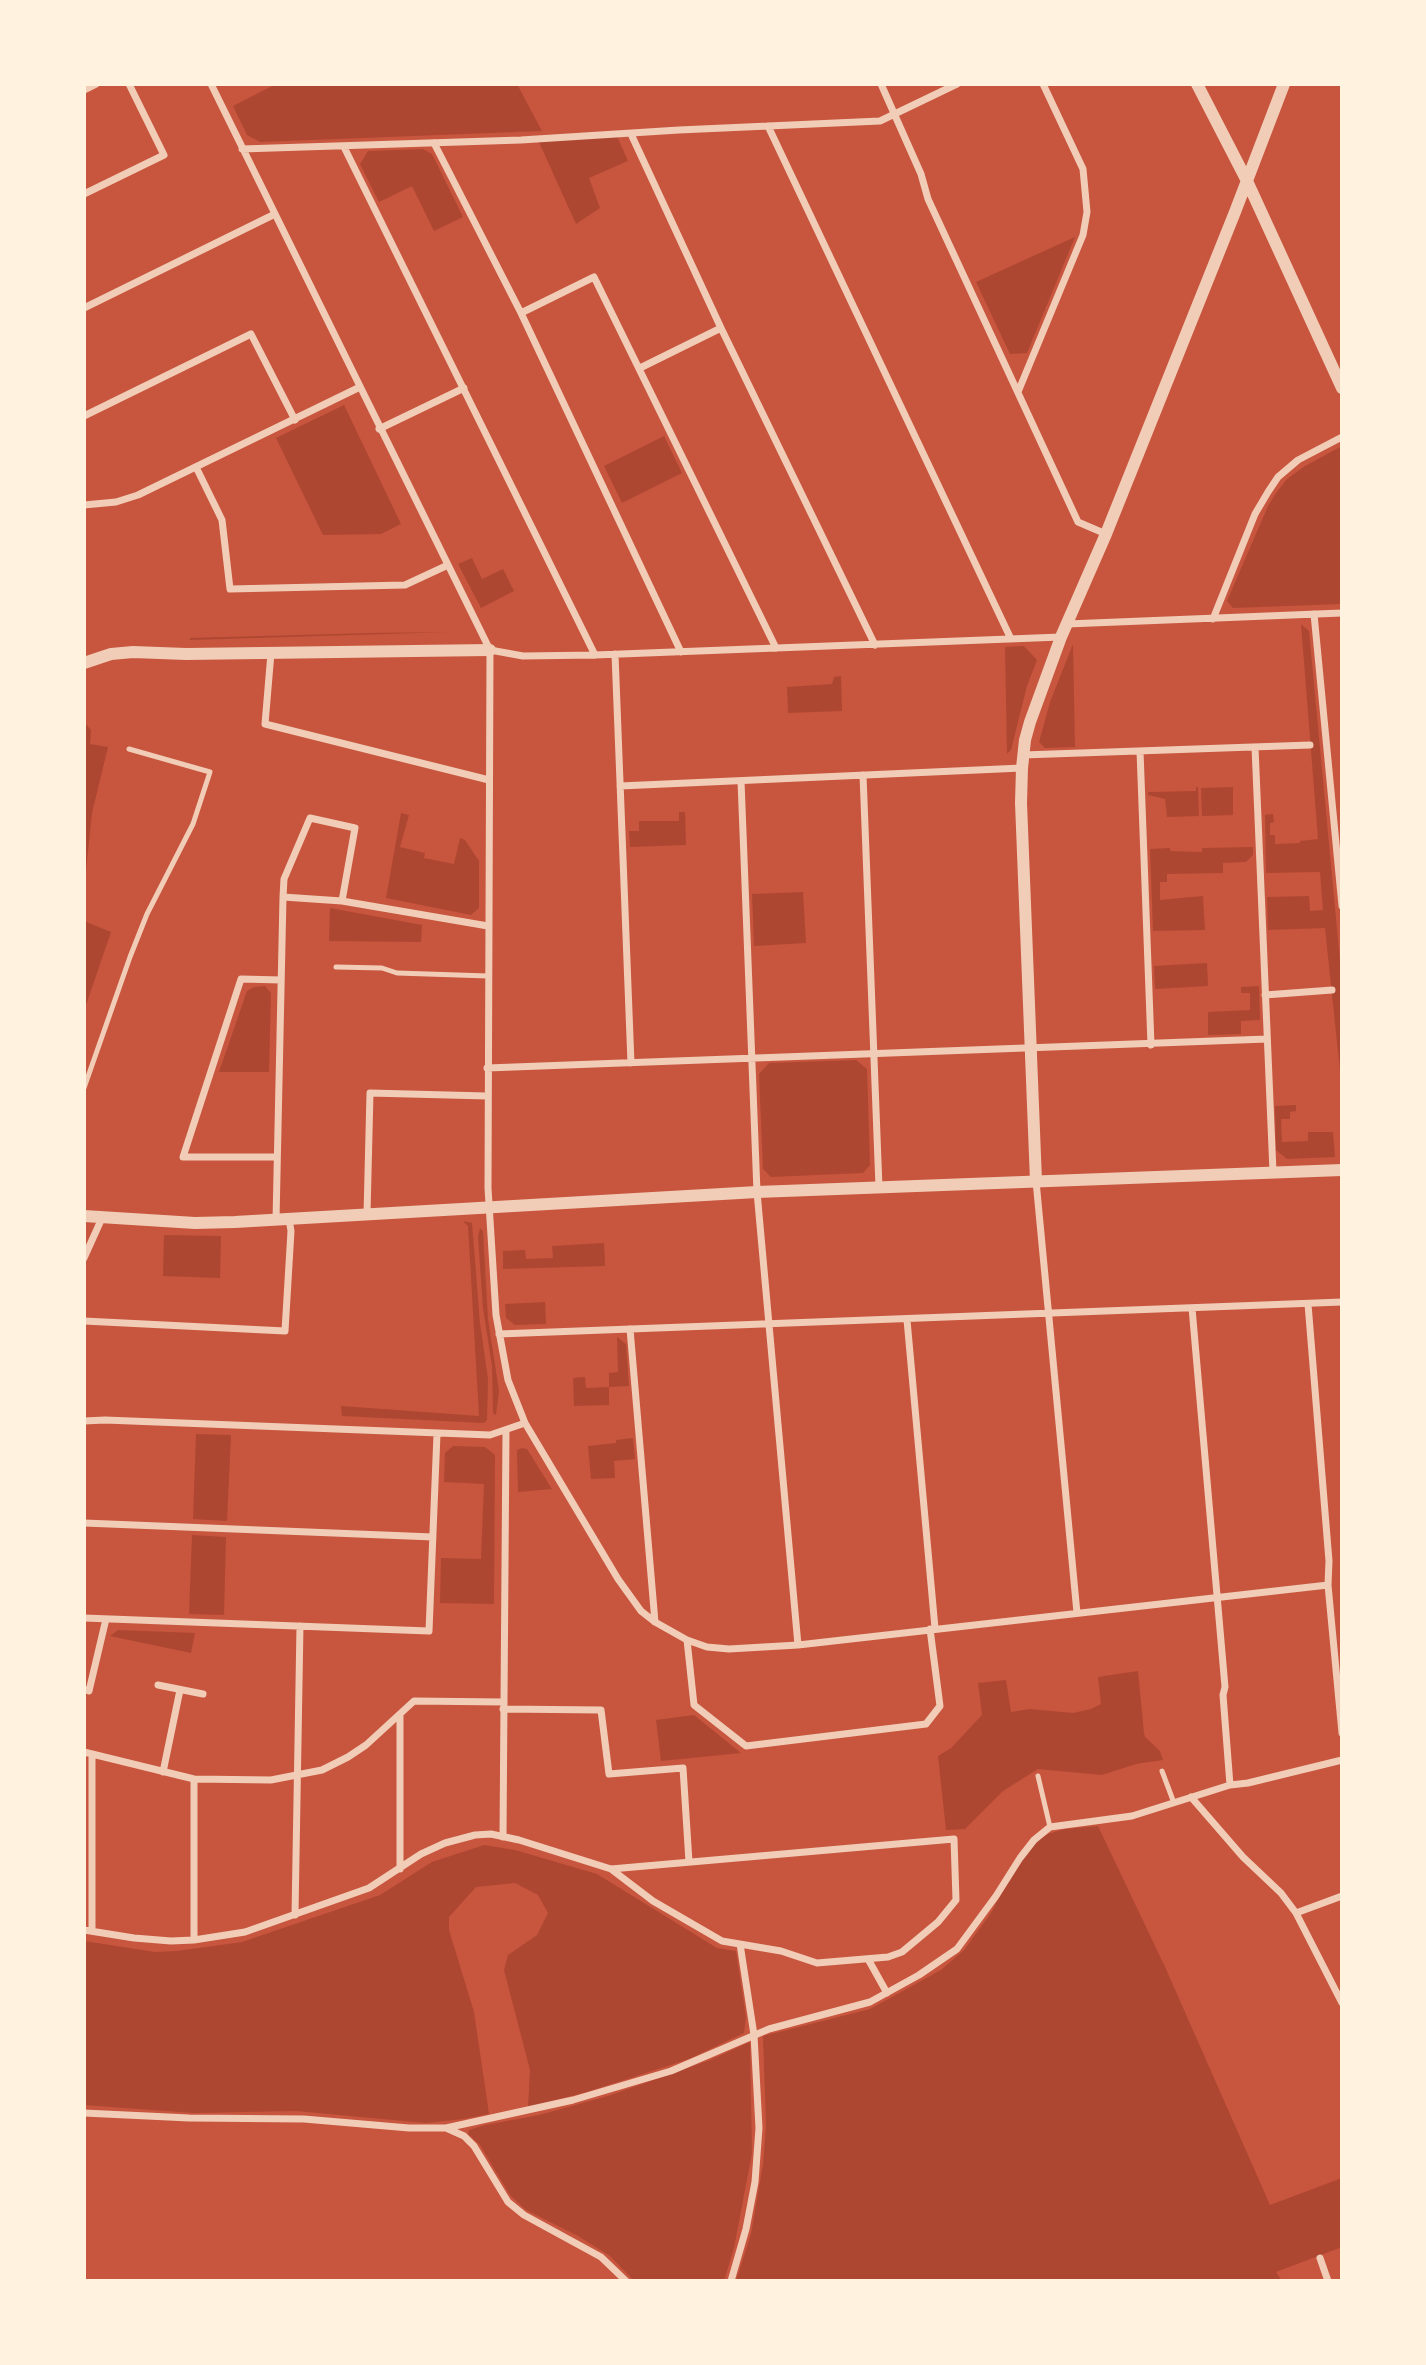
<!DOCTYPE html>
<html>
<head>
<meta charset="utf-8">
<style>
	body { margin:0 }
	#map { position:relative; width:1426px; height:2365px; overflow:hidden; background:#c8553d; font-family:"PT Sans",sans-serif }
	canvas { display:block }
	.frame { position:absolute; inset:0; border:86px solid #fff3e0; pointer-events:none }
</style>
</head>
<body>
<div id="map">
<canvas width="1426" height="2365"></canvas>
<div class="frame"></div>
</div>
<script>
const g = document.querySelector('canvas').getContext('2d');
g.lineJoin = 'round';
function fill(path, color) {
  g.fillStyle = color;
  g.fill(path, 'evenodd');
}
function poly(rows) {
  const path = new Path2D();
  for (const r of rows) {
    path.moveTo(r[0], r[1]);
    for (let i = 2; i < r.length; i += 2) path.lineTo(r[i], r[i + 1]);
  }
  return path;
}
function trace(path, color, width, dash) {
  g.strokeStyle = color;
  g.lineWidth = width;
  g.lineCap = dash ? 'butt' : 'round';
  g.setLineDash(dash || []);
  g.stroke(path);
}
const green = poly([
	[276,84,517,84,542,131,260,142,247,135,233,106],
	[617,136,628,161,589,178,600,208,576,224,538,140],
	[423,149,432,154,463,217,434,231,412,186,379,202,360,164,368,151],
	[1075,237,1027,353,1010,354,976,282],
	[344,405,401,524,381,534,323,535,276,438],
	[664,436,682,473,622,503,604,466],
	[1342,446,1342,604,1233,608,1227,601,1268,506,1276,493,1287,479,1305,466],
	[472,558,482,579,503,569,514,591,481,608,458,564],
	[1301,624,1309,631,1342,982,1342,1090,1325,928,1268,930,1267,897,1309,896,1310,911,1323,910,1320,872,1266,873,1265,815,1273,814,1274,822,1270,823,1270,835,1275,835,1275,844,1300,843,1300,841,1318,839],
	[448,632,190,640,190,638,373,633],
	[1073,644,1075,747,1045,748,1039,742,1050,702],
	[1024,646,1037,660,1027,686,1011,750,1007,754,1005,647],
	[841,676,842,711,788,713,787,687,832,684,834,677],
	[85,723,91,730,90,744,108,747,92,813,84,890],
	[1196,787,1198,787,1199,816,1167,817,1165,799,1148,795,1148,792,1152,792,1196,791],
	[1233,787,1233,815,1202,816,1201,788],
	[679,812,685,812,686,845,630,847,629,831,639,831,639,821,679,821],
	[401,813,409,815,400,847,425,853,424,858,454,864,460,838,465,840,479,861,479,908,471,915,386,898],
	[1253,847,1253,855,1246,862,1223,863,1223,873,1167,874,1167,882,1160,882,1160,900,1203,896,1205,930,1153,931,1150,849,1170,848,1170,851,1202,852,1202,848],
	[803,892,806,943,754,946,752,894],
	[330,908,422,925,421,942,329,941],
	[84,921,111,932,84,1011],
	[1207,963,1208,986,1155,989,1154,966],
	[265,986,271,993,269,1072,219,1072,247,991,254,987],
	[1259,986,1260,1020,1241,1021,1241,1034,1208,1035,1208,1012,1250,1010,1250,993,1241,993,1241,987],
	[856,1060,867,1069,870,1165,863,1173,771,1177,763,1169,759,1074,769,1063],
	[1296,1105,1296,1111,1290,1112,1290,1119,1281,1119,1282,1142,1308,1141,1308,1132,1333,1132,1335,1157,1287,1159,1276,1150,1275,1106],
	[463,1221,472,1223,480,1323,488,1379,487,1420,484,1423,342,1416,341,1406,479,1416,468,1226],
	[480,1228,483,1231,488,1319,499,1391,496,1415,493,1413,492,1366,483,1308,478,1237],
	[164,1235,221,1236,220,1278,163,1276],
	[604,1243,605,1266,503,1269,503,1251,525,1250,526,1259,553,1258,552,1246],
	[545,1302,546,1324,515,1325,506,1318,505,1304],
	[617,1337,626,1344,629,1386,609,1387,609,1373,618,1372],
	[585,1377,586,1388,609,1387,609,1405,574,1406,573,1378],
	[196,1434,231,1435,227,1521,193,1519],
	[633,1438,635,1459,614,1461,615,1478,591,1479,588,1446,616,1443,616,1440],
	[453,1446,485,1447,495,1455,494,1604,440,1603,441,1558,481,1559,484,1484,444,1482,445,1453],
	[522,1448,527,1449,552,1489,518,1492,517,1450],
	[192,1535,226,1537,224,1615,189,1614],
	[118,1630,195,1633,191,1653,110,1636],
	[1138,1671,1144,1733,1145,1737,1160,1751,1163,1760,1136,1764,1102,1775,1038,1769,1003,1791,965,1829,946,1830,938,1756,951,1748,982,1715,978,1683,1006,1680,1011,1712,1030,1709,1073,1713,1091,1709,1101,1704,1098,1677],
	[694,1715,741,1753,661,1761,656,1720],
	[1098,1826,1166,1969,1270,2205,1342,2178,1342,2247,1276,2272,1282,2281,736,2281,751,2234,763,2164,766,2126,763,2036,870,2009,941,1970,964,1950,991,1913,1020,1859,1035,1842,1048,1834,1065,1829],
	[484,1845,515,1850,597,1874,717,1948,736,1951,746,2017,744,2033,689,2059,587,2092,528,2107,530,2070,504,1970,508,1955,537,1935,548,1913,538,1895,515,1883,476,1887,449,1917,449,1930,474,2012,489,2114,463,2119,426,2123,296,2111,194,2113,84,2105,84,1941,155,1952,177,1951,242,1942,380,1895,432,1862],
	[750,2042,752,2153,734,2248,724,2281,634,2281,610,2256,578,2236,526,2210,510,2195,480,2145,468,2134,469,2130,485,2125,539,2115,608,2096,710,2060]
]);
const service = poly([
	[336,967,382,968,397,973,488,976],
	[84,1088,130,957,147,914,193,824,210,772,129,749],
	[1162,1771,1174,1803],
	[1038,1776,1050,1827]
]);
const minor = poly([
	[211,84,490,650,488,1188,496,1315,508,1380,525,1423,618,1579,641,1611,655,1622,687,1640,707,1647,729,1649,798,1645,1328,1585,1342,1733],
	[881,84,921,174,928,199,1078,522,1106,534],
	[84,90,96,84],
	[768,126,1011,639],
	[631,134,721,328,875,645],
	[434,143,521,313,681,652],
	[344,147,595,655],
	[242,149,521,140,679,130,880,121,957,84],
	[84,194,164,155,129,84],
	[84,308,275,214],
	[521,313,594,277,776,648],
	[640,368,721,328],
	[1018,392,1083,235,1087,212,1083,169,1043,84],
	[84,416,251,334,295,420],
	[379,429,464,388],
	[196,467,222,520,230,589,405,585,448,565],
	[84,505,116,502,138,495,360,387],
	[1314,614,1342,906],
	[1213,619,1255,514,1268,492,1278,477,1298,460,1342,437],
	[1067,624,1342,613],
	[490,650,523,656,595,655,1061,637],
	[271,653,265,724,489,780],
	[615,654,631,1063],
	[1255,747,1273,1172],
	[1140,751,1151,1045],
	[1023,755,1310,745],
	[863,775,879,1187],
	[741,781,757,1192,798,1645],
	[620,786,1022,768],
	[283,897,284,879,310,818,355,828,342,901],
	[1265,995,1332,990],
	[487,1068,1267,1039],
	[277,1157,183,1157,241,979,281,980],
	[1036,1181,1077,1613],
	[367,1214,370,1093,487,1096],
	[276,1220,283,897,342,901,488,926],
	[84,1258,102,1218],
	[1308,1304,1329,1561,1328,1585],
	[1192,1308,1225,1687,1223,1695,1230,1785],
	[907,1320,935,1628],
	[84,1321,285,1331,291,1231,289,1219],
	[630,1329,655,1622],
	[499,1334,1342,1302],
	[84,1421,105,1420,490,1435,525,1423],
	[84,1523,433,1537],
	[84,1618,429,1631,437,1434],
	[687,1640,694,1705,746,1746,926,1724,940,1706,930,1629],
	[158,1685,203,1694],
	[84,1689,89,1691,106,1619],
	[503,1709,601,1710,609,1774,683,1768,689,1862],
	[84,1752,194,1779,271,1780,322,1770,348,1757,366,1745,414,1701,503,1702],
	[163,1772,180,1690],
	[1191,1797,1243,1857,1281,1893,1296,1913,1342,2003],
	[503,1837,506,1430],
	[400,1869,400,1716],
	[1296,1913,1342,1896],
	[295,1915,300,1626],
	[84,1930,134,1938,171,1941,194,1940,245,1932,369,1888,421,1854,445,1843,475,1835,491,1834,519,1840,611,1869,954,1839,956,1900,938,1922,902,1952,888,1957,817,1963,781,1951,722,1941,653,1901,611,1869],
	[92,1930,92,1754],
	[194,1940,194,1779],
	[868,1959,887,1993],
	[84,2113,189,2118,304,2119,409,2128,446,2128,464,2136,474,2146,508,2202,524,2215,601,2257,626,2281],
	[446,2128,573,2100,671,2071,769,2029,870,2002,919,1975,957,1949,996,1896,1020,1858,1034,1840,1050,1827,1132,1816,1230,1785,1248,1783,1342,1760],
	[1320,2258,1328,2281],
	[731,2281,746,2229,755,2182,759,2128,754,2035,740,1944]
]);
const tertiary = poly([
	[1197,84,1247,181,1342,388],
	[84,663,111,654,133,652,186,654,490,650],
	[1036,1181,1021,803,1022,768,1025,740,1030,722,1061,637,1106,534,1235,212,1284,84],
	[84,1216,195,1223,235,1222,757,1192,1342,1170]
]);
fill(green, '#ae4732');
trace(service, '#f1ccb7', 5);
trace(minor, '#f1ccb7', 7);
trace(tertiary, '#f1ccb7', 12);
</script>
</body>
</html>
